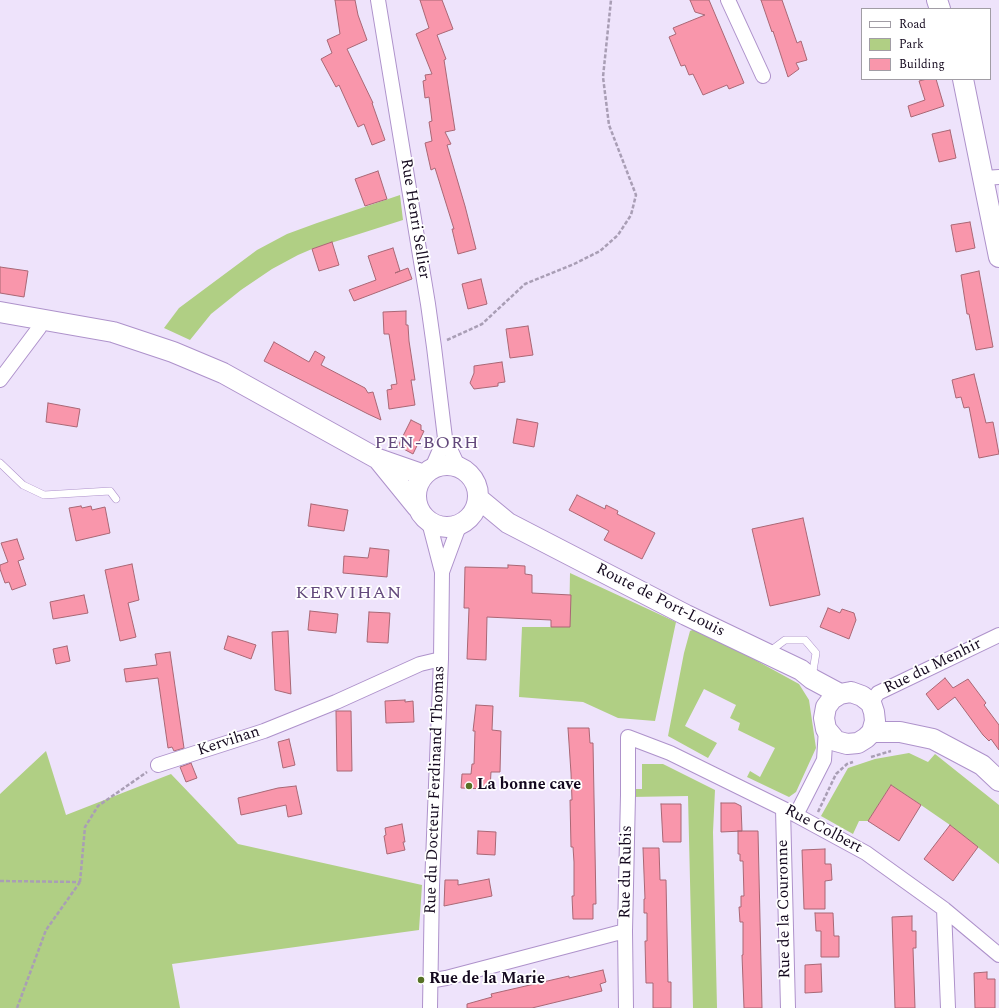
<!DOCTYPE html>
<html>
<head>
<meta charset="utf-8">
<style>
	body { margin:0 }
	#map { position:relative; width:999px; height:1008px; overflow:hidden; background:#eee3fb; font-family:Spectral,serif }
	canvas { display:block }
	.legend { position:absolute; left:861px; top:8px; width:130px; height:72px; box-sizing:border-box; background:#fff; border:1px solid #a19da5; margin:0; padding:5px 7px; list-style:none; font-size:12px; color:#14091e }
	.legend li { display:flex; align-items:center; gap:8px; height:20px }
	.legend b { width:20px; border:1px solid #a19da5 }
</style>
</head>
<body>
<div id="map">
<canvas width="999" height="1008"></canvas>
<ul class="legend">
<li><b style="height:5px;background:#fff"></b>Road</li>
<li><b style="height:11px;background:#b0cf84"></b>Park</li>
<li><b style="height:11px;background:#f996ab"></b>Building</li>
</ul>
</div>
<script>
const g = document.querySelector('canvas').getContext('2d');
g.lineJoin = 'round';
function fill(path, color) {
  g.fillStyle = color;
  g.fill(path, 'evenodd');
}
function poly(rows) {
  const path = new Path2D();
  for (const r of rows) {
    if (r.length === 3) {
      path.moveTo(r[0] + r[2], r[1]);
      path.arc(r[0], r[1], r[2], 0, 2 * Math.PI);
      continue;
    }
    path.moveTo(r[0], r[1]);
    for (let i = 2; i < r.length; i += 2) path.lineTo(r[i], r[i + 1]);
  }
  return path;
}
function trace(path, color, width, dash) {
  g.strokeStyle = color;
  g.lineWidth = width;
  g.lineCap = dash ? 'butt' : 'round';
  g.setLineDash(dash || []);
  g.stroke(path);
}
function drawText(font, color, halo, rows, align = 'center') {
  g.font = font + ' Spectral,serif';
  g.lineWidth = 3.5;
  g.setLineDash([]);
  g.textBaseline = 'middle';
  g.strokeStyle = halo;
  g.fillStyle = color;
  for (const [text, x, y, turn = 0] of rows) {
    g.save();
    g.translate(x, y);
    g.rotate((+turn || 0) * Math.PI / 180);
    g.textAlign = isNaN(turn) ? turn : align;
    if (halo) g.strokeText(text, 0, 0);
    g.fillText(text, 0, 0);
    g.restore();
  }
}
const green = poly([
	[400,195,403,220,312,249,298,255,272,269,241,290,211,314,190,340,164,328,179,308,257,250,287,234,317,223],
	[570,573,676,622,655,721,618,718,583,702,519,697,522,627,569,627],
	[697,628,799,684,809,700,816,748,796,792,789,797,747,777,750,771,760,777,775,748,738,730,740,723,730,718,736,705,704,689,685,726,717,743,708,758,668,736,684,653,690,631],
	[46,751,66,815,171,774,238,844,422,885,419,930,172,964,180,1008,0,1008,0,794],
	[909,753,928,762,935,754,999,805,999,864,950,825,921,805,891,785,868,821,859,821,853,834,821,816,848,768,875,759],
	[642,764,663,764,715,790,713,832,717,1008,693,1008,688,796,631,797,631,789,642,789]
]);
const building = poly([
	[335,0,355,0,358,15,367,40,347,49,373,103,372,103,385,140,372,145,364,124,358,127,339,85,336,87,321,59,332,53,327,40,340,34,335,0],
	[420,0,442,0,453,29,437,35,446,59,444,60,455,130,445,132,451,144,447,145,465,206,476,249,458,254,452,229,454,229,435,168,431,170,425,143,432,141,429,122,432,121,429,97,425,98,423,81,426,80,425,75,432,74,416,34,429,28,420,0],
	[690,0,709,0,744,83,729,89,727,85,703,95,693,74,689,75,685,65,681,66,669,37,676,34,673,28,705,15,695,12,690,0],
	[761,0,782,0,797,43,801,41,807,60,796,63,799,69,788,77,773,31,772,32,761,0],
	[927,79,936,79,944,106,911,117,908,106,925,100,919,81,927,79],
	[950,130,956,158,939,162,932,134,950,130],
	[378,171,387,199,365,206,355,179,378,171],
	[970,222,975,248,956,252,951,225,970,222],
	[332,242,339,265,319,271,312,249,332,242],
	[393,248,400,271,395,273,408,268,412,279,354,301,349,290,376,280,368,256,393,248],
	[0,267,28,271,24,297,0,293,0,267],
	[979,271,993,347,976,350,969,314,967,314,961,275,979,271],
	[481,279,487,304,468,309,462,284,481,279],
	[406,311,406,325,408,325,409,341,415,380,411,380,415,405,389,409,387,390,392,389,391,385,397,384,389,334,384,334,383,312,406,311],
	[528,326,533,355,510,358,506,329,528,326],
	[274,342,309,362,315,351,325,357,321,365,365,388,368,393,373,392,381,420,368,414,264,361,274,342],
	[502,362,505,382,498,383,498,386,474,389,470,383,474,373,474,366,502,362],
	[974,374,986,423,993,422,999,454,979,458,969,407,964,408,961,397,956,398,952,380,974,374],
	[48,403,80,409,77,427,46,422,48,403],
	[517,419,538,423,534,447,513,443,517,419],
	[411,420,421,425,421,430,424,431,413,454,398,446,411,420],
	[577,495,605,509,606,505,618,511,617,514,655,533,642,559,604,540,609,531,569,510,577,495],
	[311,504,348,510,344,531,308,526,311,504],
	[81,506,82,508,91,506,92,510,105,507,110,533,76,541,69,508,81,506],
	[803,518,820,595,770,606,752,529,803,518],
	[17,539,24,559,18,561,26,585,12,590,9,582,5,583,0,569,0,565,8,562,1,543,17,539],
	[370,548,389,550,387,577,343,573,344,556,368,558,370,548],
	[132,564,139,600,128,603,136,637,120,641,105,570,132,564],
	[508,565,525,566,525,574,532,575,532,593,571,595,570,627,551,627,551,620,487,617,486,660,467,659,469,608,464,608,465,567,508,568,508,565],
	[84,595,88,613,53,619,50,602,84,595],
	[828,608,840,613,842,609,854,613,856,620,849,639,820,627,828,608],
	[310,611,338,614,336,633,308,630,310,611],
	[369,612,390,613,388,643,367,642,369,612],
	[288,631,291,694,275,690,272,632,288,631],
	[228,636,256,645,251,659,224,649,228,636],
	[67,646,70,661,56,664,53,649,67,646],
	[170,652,184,748,174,751,172,747,168,748,158,678,126,682,124,669,157,665,155,654,170,652],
	[945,678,953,688,968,679,986,703,984,705,999,725,999,750,991,739,989,741,983,735,955,697,938,710,926,694,945,678],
	[405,700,405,702,413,701,414,722,386,723,385,701,405,700],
	[476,705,493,706,492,730,501,731,500,772,491,772,490,789,461,788,462,774,471,774,472,764,474,764,475,731,473,731,476,705],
	[336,711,351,711,352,771,337,771,336,711],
	[568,728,589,728,590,743,593,743,596,904,593,904,593,919,573,919,572,896,574,896,574,862,573,847,571,847,570,800,572,800,571,773,568,728],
	[289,739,295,765,283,768,278,742,289,739],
	[191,763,197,778,186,782,180,767,191,763],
	[891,785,921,805,899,841,868,821,891,785],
	[296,786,302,814,288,817,286,805,241,815,238,798,278,788,296,786],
	[721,803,735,803,741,806,742,831,721,832,721,803],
	[661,804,681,804,681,842,663,842,661,804],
	[402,824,405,842,403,842,405,850,387,854,384,836,386,835,385,828,402,824],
	[950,825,978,847,953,881,924,859,950,825],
	[478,831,496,832,495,855,477,854,478,831],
	[738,831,758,831,762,1008,744,1008,742,955,743,955,743,922,740,922,739,907,741,907,741,896,744,896,743,861,740,861,740,854,738,854,738,831],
	[643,848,659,848,660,880,666,880,668,982,671,982,671,1008,653,1008,653,983,646,983,645,941,647,941,647,913,644,913,644,899,645,899,643,848],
	[825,849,825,864,831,864,832,880,825,881,825,909,804,909,802,850,825,849],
	[489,879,492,896,444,906,445,880,458,880,458,885,489,879],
	[815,913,833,913,834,936,839,936,839,957,821,957,821,931,816,931,815,913],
	[912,916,912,931,916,931,916,948,913,948,915,1008,895,1008,892,917,912,916],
	[821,964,822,992,805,993,805,965,821,964],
	[603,970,606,982,600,984,602,991,532,1008,467,1008,467,1004,492,997,491,994,569,976,569,978,603,970],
	[987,972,987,979,995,979,995,1008,975,1008,974,973,987,972]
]);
const path = poly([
	[447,340,482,324,525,284,574,264,600,251,618,235,631,215,636,195,609,125,603,77,611,0],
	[871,757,891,751],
	[818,812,836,774,847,764,853,762],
	[0,881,80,882],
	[80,882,85,827,98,806,147,772],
	[17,1008,46,930,80,882]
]);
const lane = poly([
	[0,463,23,485,44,495,110,491,116,499],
	[769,652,785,640,805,640,816,653,812,677]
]);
const street = poly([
	[378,0,428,304,434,347,445,438,458,466],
	[728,0,763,76],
	[984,178,999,177],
	[0,380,39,328,43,320],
	[432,468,445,438],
	[429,522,442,572,441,659,432,886,430,1008],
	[442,572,459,526],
	[871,703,878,693,999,635],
	[158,765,264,731,336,702,420,664,441,659],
	[783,809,788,1008],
	[796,815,824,760,826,729],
	[944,909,948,1008],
	[429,981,446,978,625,931],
	[626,1008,625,931,628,795,628,737,670,753,796,815,866,853,944,909,999,955]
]);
const secondary = poly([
	[937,0,940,9],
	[963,79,999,257],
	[0,312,113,332,173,352,223,373,378,459,424,475],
	[378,459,417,507],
	[447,496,31],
	[479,499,508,523,686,615,801,670,812,679,840,694],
	[851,692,862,696,871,703,874,712,875,721,872,732,866,738,858,743,847,744,836,741,826,729,824,718,826,707,832,699,840,694,851,692],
	[872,732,900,732,933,739,982,765,999,781]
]);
const markers = [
	[469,786,4,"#567125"],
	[421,980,4,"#567125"]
];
const streetNames = [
	["Rue Henri Sellier",414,219,81],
	["Route de Port-Louis",660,601,27],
	["Rue du Menhir",933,667,-26],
	["Kervihan",229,742,-18],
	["Rue du Docteur Ferdinand Thomas",436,790,-88],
	["Rue Colbert",823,830,28],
	["Rue du Rubis",627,872,-89],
	["Rue de la Couronne",785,909,-91]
];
const poiNames = [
	["La bonne cave",477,786],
	["Rue de la Marie",429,980]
];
const quarterNames = [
	["PEN-BORH",427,444],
	["KERVIHAN",349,594]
];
fill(green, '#b0cf84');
fill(building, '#f996ab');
trace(building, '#a96775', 1);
trace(lane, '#ae92cb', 8);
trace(street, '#ae92cb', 16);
trace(secondary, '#ae92cb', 22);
trace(path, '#a99eb5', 2.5, [4, 2]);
trace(lane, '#fff', 7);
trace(street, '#fff', 14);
trace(secondary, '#fff', 20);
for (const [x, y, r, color] of markers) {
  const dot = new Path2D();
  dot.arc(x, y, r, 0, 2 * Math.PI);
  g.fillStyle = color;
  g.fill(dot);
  trace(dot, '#fff', 1.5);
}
drawText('16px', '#14091e', '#fff', streetNames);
drawText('bold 16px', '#14091e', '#fff', poiNames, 'left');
g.letterSpacing = '1px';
drawText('18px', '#63497c', '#fff', quarterNames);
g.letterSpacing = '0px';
</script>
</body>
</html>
